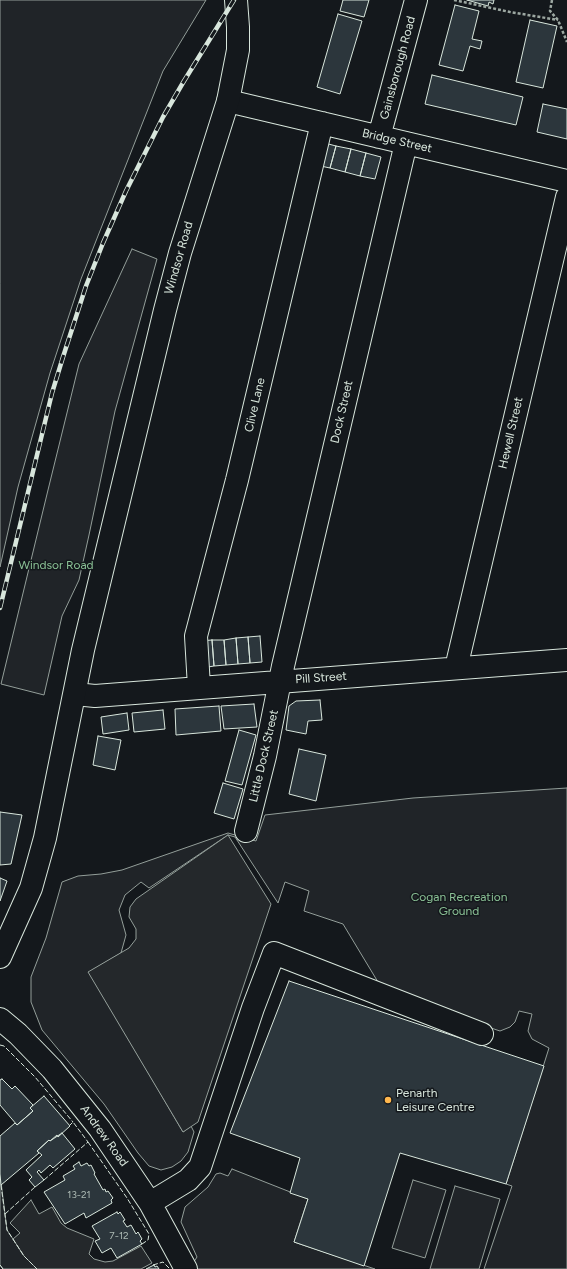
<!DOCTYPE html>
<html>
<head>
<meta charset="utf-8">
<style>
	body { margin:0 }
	canvas { display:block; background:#14181c }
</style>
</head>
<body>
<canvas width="567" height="1269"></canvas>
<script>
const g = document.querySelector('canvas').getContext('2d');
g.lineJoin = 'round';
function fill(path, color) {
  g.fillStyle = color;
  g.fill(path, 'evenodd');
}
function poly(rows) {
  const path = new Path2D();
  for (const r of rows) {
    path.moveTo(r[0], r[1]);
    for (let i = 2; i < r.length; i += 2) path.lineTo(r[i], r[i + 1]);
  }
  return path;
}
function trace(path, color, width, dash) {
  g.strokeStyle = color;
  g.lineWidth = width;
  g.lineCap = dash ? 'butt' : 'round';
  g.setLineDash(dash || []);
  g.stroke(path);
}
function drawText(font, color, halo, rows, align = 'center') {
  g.font = font + ' Figtree,sans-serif';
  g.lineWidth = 3;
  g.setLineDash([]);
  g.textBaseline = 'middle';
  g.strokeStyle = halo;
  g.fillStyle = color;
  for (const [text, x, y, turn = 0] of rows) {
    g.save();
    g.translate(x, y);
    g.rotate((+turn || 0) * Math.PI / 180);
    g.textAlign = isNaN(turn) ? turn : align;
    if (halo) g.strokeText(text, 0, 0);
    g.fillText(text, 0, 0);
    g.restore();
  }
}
const green = poly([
	[0,0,206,0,163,71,81,279,50,373,18,487,0,567,0,0],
	[132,249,157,259,115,411,89,535,79,580,62,616,44,695,1,684,48,490,79,364,132,249],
	[567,788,567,1269,484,1269,512,1186,506,1184,549,1048,532,1039,528,1031,532,1014,519,1011,515,1022,510,1027,500,1031,384,992,343,924,304,911,309,891,285,882,278,903,235,837,228,835,149,888,141,882,125,895,119,910,126,935,121,953,89,972,183,1132,191,1126,194,1132,188,1152,181,1161,172,1167,161,1170,149,1166,138,1153,104,1104,42,1030,31,1002,31,977,46,938,62,882,78,876,101,874,122,870,228,833,256,841,265,815,413,798,567,788],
	[232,1169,308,1199,294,1242,375,1269,194,1269,193,1263,197,1257,181,1222,185,1207,208,1187,216,1174,220,1173,228,1176,232,1169],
	[0,1174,7,1230,24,1256,37,1269,3,1269,0,1265,0,1174],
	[413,1180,446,1190,425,1258,392,1248,413,1180],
	[455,1186,500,1199,479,1269,430,1269,455,1186]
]);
const parking = poly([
	[228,835,271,904,198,1122,183,1132,88,972,129,948,136,939,136,929,129,917,130,907,136,899,228,835],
	[31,1200,39,1214,52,1207,61,1223,67,1228,94,1239,89,1254,94,1259,105,1262,113,1261,141,1246,152,1263,141,1269,37,1269,24,1256,13,1239,20,1233,10,1223,31,1200]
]);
const building = poly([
	[343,0,369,0,364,17,340,11,343,0],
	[467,0,494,0,493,4,489,2,488,6,467,0],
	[455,5,479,11,472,39,482,41,480,49,470,46,463,71,439,65,455,5],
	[338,14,362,21,340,94,317,87,338,14],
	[530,20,557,26,543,88,516,82,530,20],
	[432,75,523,97,516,125,425,104,432,75],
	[543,104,567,109,567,139,537,132,543,104],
	[321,142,336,146,330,168,316,165,321,142],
	[336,146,351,149,345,172,330,168,336,146],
	[351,149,366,153,360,176,345,172,351,149],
	[366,153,381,157,375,179,360,176,366,153],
	[260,636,262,662,250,663,248,637,260,636],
	[248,637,250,663,238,664,236,638,248,637],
	[236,638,238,664,226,665,224,640,236,638],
	[212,640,214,666,202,668,200,641,212,640],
	[212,640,224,640,226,665,214,666,212,640],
	[320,700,322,720,308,721,306,734,286,730,289,706,296,701,320,700],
	[254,704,257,727,224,729,221,706,254,704],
	[219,706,221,731,176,735,175,709,219,706],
	[163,710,165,729,134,732,132,713,163,710],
	[127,713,129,730,103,734,101,717,127,713],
	[239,730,256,735,242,785,225,781,239,730],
	[98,736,121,740,115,770,93,765,98,736],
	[299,749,326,755,316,801,289,794,299,749],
	[223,783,243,789,234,819,214,813,223,783],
	[0,812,22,815,11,864,0,865,0,812],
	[0,878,7,881,0,901,0,878],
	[289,981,544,1066,506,1184,400,1153,364,1266,294,1242,308,1199,290,1193,300,1158,230,1133,289,981],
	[2,1079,12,1089,15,1086,33,1105,30,1108,33,1111,17,1125,0,1105,0,1080,2,1079],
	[44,1096,70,1126,58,1137,57,1135,50,1141,49,1140,37,1151,39,1153,1,1185,0,1174,0,1136,15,1123,17,1125,33,1111,30,1108,44,1096],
	[62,1133,75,1149,53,1168,50,1165,41,1173,39,1170,37,1172,44,1180,35,1187,29,1180,32,1177,26,1170,42,1155,37,1151,49,1140,50,1141,62,1133],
	[79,1162,81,1166,87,1163,89,1166,91,1165,95,1173,94,1174,103,1190,105,1189,106,1192,108,1191,113,1198,111,1200,112,1203,86,1218,84,1213,65,1224,44,1192,65,1180,63,1176,75,1169,73,1166,79,1162],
	[117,1212,118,1214,120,1212,125,1220,123,1221,127,1227,131,1225,136,1234,138,1232,142,1239,140,1241,142,1244,117,1258,111,1248,102,1253,95,1241,100,1239,92,1226,117,1212],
	[154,1265,155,1267,157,1266,159,1269,146,1269,154,1265]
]);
const path = poly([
	[454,0,510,12,558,20],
	[552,0,550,11,558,20,567,42]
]);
const minor = poly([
	[228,101,567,181],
	[379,137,416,0],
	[456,668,567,197],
	[199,687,196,636,237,480,322,123],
	[75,694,95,696,567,660],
	[246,831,265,756,283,666,406,143],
	[0,1019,18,1034,52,1069,100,1129,150,1203,186,1269],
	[150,1203,188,1180,200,1167,253,1008,274,953,482,1034]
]);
const major = poly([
	[0,957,31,888,45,838,83,650,165,310,180,253,228,101,238,50,238,27,236,0]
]);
const rail = poly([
	[0,608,52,393,63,357,86,286,103,243,126,191,163,117,184,81,234,0]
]);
const fence = poly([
	[0,1045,4,1046,35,1077,73,1122],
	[88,1142,127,1198,149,1234,148,1240,142,1244],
	[44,1180,88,1142,73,1122,70,1125],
	[1,1185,7,1230,24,1256,37,1269],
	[5,1214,35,1187],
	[0,1265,3,1269],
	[153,1265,163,1262,170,1269]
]);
const markers = [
	[388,1100,4,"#ffb74d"]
];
const numberNames = [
	["13-21",79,1195],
	["7-12",119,1236]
];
const streetNames = [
	["Gainsborough Road",398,68,-75],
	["Bridge Street",397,141,13],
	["Windsor Road",179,258,-74],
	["Clive Lane",255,405,-77],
	["Dock Street",342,412,-77],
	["Hewell Street",511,433,-77],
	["Pill Street",321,678,-4],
	["Little Dock Street",264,756,-77],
	["Andrew Road",104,1136,54]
];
const parkNames = [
	["Windsor Road",56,565],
	["Cogan Recreation",459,897],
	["Ground",459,911]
];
const poiNames = [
	["Penarth",396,1093],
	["Leisure Centre",396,1107]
];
fill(green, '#202428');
trace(green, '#939e99', 1);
fill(parking, '#24282b');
trace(parking, '#939e99', 1);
fill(building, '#2c363c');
trace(building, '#d8e6dc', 1);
trace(minor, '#d8e6dc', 24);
trace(major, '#d8e6dc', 24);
trace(path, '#9da8a2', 2.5, [3, 2]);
trace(minor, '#14181c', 22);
trace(major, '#14181c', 22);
trace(rail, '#d8e6dc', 4.5);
trace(rail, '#14181c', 3, [9]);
trace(fence, '#d8e6dc', 1, [5, 2]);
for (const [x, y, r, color] of markers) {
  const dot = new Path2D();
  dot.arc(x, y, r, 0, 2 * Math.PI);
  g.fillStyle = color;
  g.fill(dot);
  trace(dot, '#14181c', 1.5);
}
drawText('10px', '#adbab4', null, numberNames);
drawText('12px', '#d8e6dc', '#14181c', streetNames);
drawText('12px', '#8ac095', '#14181c', parkNames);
drawText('12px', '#d8e6dc', '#14181c', poiNames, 'left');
</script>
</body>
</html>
